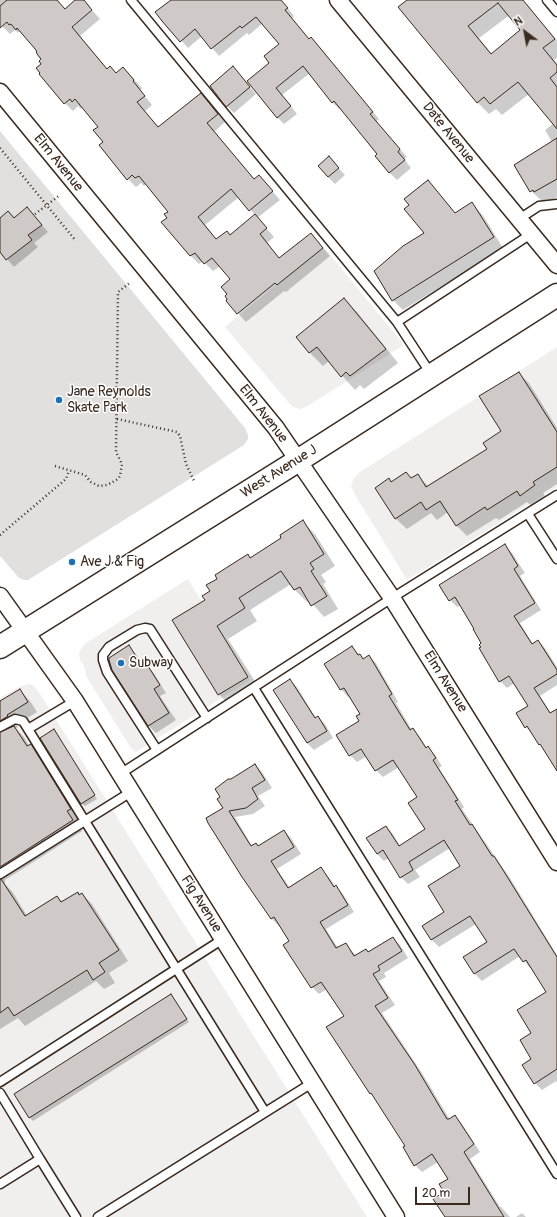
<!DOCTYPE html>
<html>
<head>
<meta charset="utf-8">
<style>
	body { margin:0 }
	#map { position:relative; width:557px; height:1217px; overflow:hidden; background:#fff; font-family:Pangolin,sans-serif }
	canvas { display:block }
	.north { position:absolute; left:505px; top:12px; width:40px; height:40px; -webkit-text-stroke:3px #fff; paint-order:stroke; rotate:328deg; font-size:11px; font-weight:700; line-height:16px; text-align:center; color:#3b2a1e }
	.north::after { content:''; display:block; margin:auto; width:14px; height:18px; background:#3b2a1e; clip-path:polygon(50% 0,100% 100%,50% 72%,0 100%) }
	.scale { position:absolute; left:415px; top:1187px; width:55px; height:18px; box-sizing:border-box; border:2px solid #3b2a1e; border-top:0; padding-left:5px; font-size:12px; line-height:14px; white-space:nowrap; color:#3b2a1e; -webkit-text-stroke:3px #fff; paint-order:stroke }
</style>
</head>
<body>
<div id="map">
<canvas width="557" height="1217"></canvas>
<div class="north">N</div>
<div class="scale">20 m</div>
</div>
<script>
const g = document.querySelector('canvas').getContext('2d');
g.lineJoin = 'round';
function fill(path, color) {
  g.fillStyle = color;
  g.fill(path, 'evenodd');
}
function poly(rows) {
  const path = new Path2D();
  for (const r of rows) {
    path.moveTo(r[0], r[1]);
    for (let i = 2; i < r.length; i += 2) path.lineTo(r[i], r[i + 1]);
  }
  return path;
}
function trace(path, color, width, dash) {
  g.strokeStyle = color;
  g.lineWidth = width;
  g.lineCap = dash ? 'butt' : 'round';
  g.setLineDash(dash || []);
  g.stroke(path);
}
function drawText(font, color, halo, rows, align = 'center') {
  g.font = font + ' Pangolin,sans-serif';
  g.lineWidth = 3;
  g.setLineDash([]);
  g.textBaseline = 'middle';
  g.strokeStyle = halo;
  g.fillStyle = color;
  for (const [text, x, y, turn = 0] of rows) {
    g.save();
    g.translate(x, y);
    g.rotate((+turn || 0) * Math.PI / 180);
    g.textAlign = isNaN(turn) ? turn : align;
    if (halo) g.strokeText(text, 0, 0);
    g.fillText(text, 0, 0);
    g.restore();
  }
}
const built = poly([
	[323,246,404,345,306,407,299,409,292,406,289,403,225,327],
	[557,347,557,487,407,580,354,493,351,486,354,478,360,472],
	[188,579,250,680,136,752,131,748,86,676,85,668,80,660,79,653,83,646,86,643],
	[29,684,33,685,40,694,367,1217,0,1217,0,698,19,687]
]);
const green = poly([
	[0,131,245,428,248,435,248,439,244,445,28,580,24,580,19,578,0,556]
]);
const shadow = poly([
	[0,0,56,0,65,10,79,0,83,0,100,19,80,36,107,69,110,67,117,74,123,68,131,76,142,88,140,90,152,105,145,111,159,128,201,95,225,122,214,132,255,180,259,176,280,200,257,218,274,237,267,243,280,259,311,234,330,256,286,292,284,291,246,322,227,301,231,280,220,266,213,271,203,261,199,264,191,256,163,223,168,218,169,212,146,184,144,186,141,183,136,187,128,179,104,142,100,127,83,107,81,109,78,106,73,111,65,103,43,64,43,59,37,50,26,36,25,37,19,31,18,33,15,30,10,34,0,24],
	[239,197,255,215,231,236,217,240,205,225],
	[186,0,281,0,294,16,292,18,309,40,318,45,379,119,376,122,407,157,404,159,411,168,397,180,390,173,379,154,341,108,339,109,332,102,310,73,282,95,297,114,284,124,277,117,271,63,280,44,263,23,249,35,247,33,219,56,202,36,188,48,157,12],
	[408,0,513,0,519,8,479,38,492,54,541,23,557,40,557,58,554,60,557,64,557,197,547,203,545,201,543,202,531,191,552,142,545,130,554,123,529,94,502,115,496,109,489,114,478,103,399,7],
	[240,75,256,94,234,113,227,106],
	[329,158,345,175,335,184,328,177],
	[428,181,456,214,472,204,482,214,503,248,403,310,393,300,375,271,425,233],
	[27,208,48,232,34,243,38,247,14,267,0,251,0,219,14,218],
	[344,299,357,312,398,363,364,389,360,385,355,390,329,361,323,366,310,353,297,337],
	[518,373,529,383,557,428,557,484,543,493,545,496,531,506,527,502,499,520,496,518,467,536,456,525,448,512,437,520,431,513,407,529,396,519,377,488,389,480,392,482,406,473,412,479,417,475,428,486,488,449,503,431],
	[303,522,315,534,335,566,321,575,326,582,323,584,338,609,324,617,309,600,307,602,295,590,291,584,250,610,257,621,228,639,260,689,231,707,219,694,173,620,206,600,218,579,248,555,251,558,283,538],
	[505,546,512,553,525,573,520,576,541,610,520,623,533,644,538,641,545,648,557,667,557,685,540,696,551,713,557,710,557,769,545,750,526,727,518,713,529,706,515,683,507,688,500,681,476,629,461,605,457,607,450,600],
	[129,647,136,654,143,666,146,665,153,672,166,693,160,696,176,720,156,733,149,726,113,669],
	[352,647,364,660,369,656,376,663,398,702,396,703,412,730,413,730,420,737,427,748,435,755,442,766,439,768,464,807,462,809,510,878,557,955,557,1083,556,1081,542,1090,535,1083,533,1059,533,1033,547,992,532,967,530,968,520,956,482,981,475,974,464,957,488,943,476,924,439,947,432,940,424,926,446,913,461,866,450,848,415,870,420,877,408,884,401,877,389,858,384,861,377,854,368,838,386,827,393,834,400,846,426,830,418,797,399,767,383,777,376,770,367,756,357,762,350,755,361,721,361,714,350,696,348,697,340,688],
	[290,680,297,687,316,718,318,717,325,724,333,738,314,750,307,743,274,690],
	[20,690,30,701,37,712,16,725,18,727,15,728,24,737,29,746,30,745,41,755,81,820,77,822,82,831,5,880,5,884,12,891,27,916,57,897,62,902,77,893,80,895,82,894,92,904,128,961,109,973,115,983,104,989,96,981,25,1026,18,1018,0,1029,0,703],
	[54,730,57,734,97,799,85,806,81,803],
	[255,765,262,772,272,788,258,796,265,806,253,814,235,817,252,846,256,844,259,847,284,831,291,838,301,854,277,869,290,888,321,869,328,876,335,886,343,894,354,912,326,929,338,948,346,944,356,956,368,952,393,938,400,945,408,958,384,973,386,977,379,981,395,1005,382,1013,422,1073,450,1120,455,1117,462,1124,480,1152,470,1159,500,1207,501,1207,510,1217,447,1217,446,1192,449,1179,438,1162,422,1172,415,1165,345,1016,327,989,319,994,312,987,290,941,280,925,279,926,272,919,242,876,224,808,231,780],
	[171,995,189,1022,33,1121,30,1118,15,1094],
	[522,1213,526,1217,516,1217]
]);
const building = poly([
	[7,0,57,0,65,9,75,0,84,0,92,10,72,27,107,69,110,66,116,73,123,67,134,80,133,81,145,96,137,102,158,127,201,93,218,114,207,123,254,179,259,175,273,191,249,211,231,189,198,217,216,239,227,231,230,235,255,214,267,228,260,234,279,258,311,233,323,248,277,285,275,283,237,314,226,301,227,299,225,296,227,294,221,287,230,279,212,258,204,264,195,253,190,256,161,222,167,218,164,214,168,212,139,176,135,178,132,175,127,180,99,145,103,142,93,130,98,127,75,99,72,102,70,99,64,104,39,74,40,73,36,68,41,64,39,61,41,59,37,54,36,50,17,28,16,30,11,24,9,25,7,22,0,28,0,6,7,0],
	[171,0,281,0,288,8,285,10,309,39,311,37,373,112,370,114,400,149,398,152,405,160,389,173,375,156,377,154,334,101,332,103,303,66,276,88,291,106,277,118,247,81,269,63,264,56,279,44,256,17,242,28,240,26,211,49,195,29,180,42,162,21,155,12,171,0],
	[407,0,523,0,555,39,543,48,557,65,557,72,550,78,557,87,557,129,518,82,490,104,484,97,477,103,398,7,407,0],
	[498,3,520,30,491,54,468,26,498,3],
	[233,66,250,87,226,107,210,86,233,66],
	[557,138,557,179,534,192,533,190,530,192,514,165,557,138],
	[329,156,339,168,328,177,318,166,329,156],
	[428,180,455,213,472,202,494,237,392,301,374,271,403,246,424,233,404,209,409,205,404,199,428,180],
	[27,207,42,225,28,235,32,240,6,260,0,252,0,218,8,211,14,218,27,207],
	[344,298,386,349,350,376,346,372,341,377,317,347,309,353,296,337,344,298],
	[519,372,557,432,557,467,533,482,535,485,520,496,517,491,487,510,485,507,456,526,440,501,426,510,421,502,395,519,375,488,389,478,391,482,406,472,411,478,418,474,426,487,487,449,483,443,501,431,479,396,519,372],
	[303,520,324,554,310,563,314,569,311,571,327,596,311,606,300,587,294,590,281,571,239,598,245,608,217,626,248,677,218,695,172,620,205,600,202,596,210,591,206,585,217,579,215,575,248,554,250,558,281,538,280,535,303,520],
	[505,544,518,566,514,569,535,603,514,616,532,644,538,640,557,670,557,674,534,688,550,713,557,709,557,771,540,744,539,745,527,726,525,728,516,713,528,706,509,676,499,682,479,648,481,647,479,645,481,643,473,629,474,629,455,597,449,601,439,585,505,544],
	[129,645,142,666,146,663,160,685,154,689,169,713,148,726,112,670,109,660,109,658,129,645],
	[352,646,358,655,360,654,363,659,369,655,392,694,389,696,410,730,413,728,426,748,428,746,436,758,433,760,458,800,455,801,470,825,472,824,492,856,494,856,503,870,557,957,557,1069,534,1084,522,1065,531,1059,520,1040,531,1033,517,1010,546,992,526,960,523,962,514,949,474,974,463,957,487,942,470,916,431,940,422,926,444,912,428,886,460,866,444,840,409,862,413,870,400,878,383,850,377,854,366,838,386,826,399,846,425,829,408,803,417,797,393,760,375,771,361,749,349,756,336,735,359,721,356,716,360,714,344,688,340,690,339,688,324,664,352,646],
	[290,679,315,718,318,716,327,731,307,743,273,690,290,679],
	[20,689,28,702,7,715,8,716,0,721,0,701,20,689],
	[14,726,27,746,31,744,71,809,67,811,73,820,0,867,0,732,14,726],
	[54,729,95,795,81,804,40,738,54,729],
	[255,764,265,780,252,788,258,799,246,808,229,811,251,846,256,843,258,846,284,830,294,847,271,861,288,888,321,867,334,887,336,885,348,905,320,922,336,948,346,943,354,956,366,949,368,952,393,937,402,951,378,966,380,970,373,974,388,998,375,1006,415,1065,447,1119,449,1119,455,1115,474,1144,464,1152,504,1217,445,1217,433,1199,444,1192,439,1184,448,1179,432,1154,414,1166,403,1147,405,1146,371,1093,370,1094,326,1027,344,1016,321,982,311,988,283,945,289,941,274,917,271,919,242,877,208,823,206,818,223,808,217,799,220,797,215,789,228,779,231,779,255,764],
	[0,879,1,879,25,916,57,896,61,902,78,892,79,895,82,893,119,950,99,963,105,972,93,980,87,970,14,1016,8,1007,0,1013,0,879],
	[171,994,187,1019,29,1118,14,1094,171,994]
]);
const path = poly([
	[0,148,76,241],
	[35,214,60,195],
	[117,419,177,432,180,436,186,464,194,481],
	[55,466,85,475,91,482,99,486,107,485,111,483,118,479,120,476,122,464,116,452,118,292,131,282],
	[0,535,66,479,69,471]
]);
const lane = poly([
	[131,0,397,322,431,374],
	[547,0,557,12],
	[519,219,539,206,557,204],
	[397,322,531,234],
	[528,514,557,559],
	[254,688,557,1174],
	[0,727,15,719,23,721,265,1112],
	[28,729,75,701],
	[157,750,107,672,103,660,103,655,109,647,137,630,145,628,150,629,207,718],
	[120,774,392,598,557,495],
	[0,874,131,792],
	[0,1082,223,939],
	[0,1093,40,1159],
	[0,1184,40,1159,76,1217],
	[98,1217,312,1083]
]);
const street = poly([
	[338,0,557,265],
	[0,92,276,428,392,598,557,862],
	[0,596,75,701,396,1217]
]);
const primary = poly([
	[0,647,299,460,557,295]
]);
const markers = [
	[59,400,4,"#1f6fb2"],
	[72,562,4,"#1f6fb2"],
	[121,663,4,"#1f6fb2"]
];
const streetNames = [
	["Date Avenue",448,133,51],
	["Elm Avenue",58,163,51],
	["Elm Avenue",263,414,52],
	["West Avenue J",279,472,-32],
	["Elm Avenue",445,682,58],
	["Fig Avenue",201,904,58]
];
const poiNames = [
	["Jane Reynolds",67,392],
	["Skate Park",67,408],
	["Ave J & Fig",80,562],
	["Subway",129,663]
];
fill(built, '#f1efee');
fill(green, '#e2e0de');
fill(shadow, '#0003');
fill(building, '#cfcac7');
trace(building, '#3b2a1e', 1);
trace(lane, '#3b2a1e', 11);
trace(street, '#3b2a1e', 19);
trace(primary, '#3b2a1e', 25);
trace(path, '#3b2a1e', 2.5, [1, 3]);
trace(lane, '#fff', 8);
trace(street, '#fff', 16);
trace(primary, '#fff', 22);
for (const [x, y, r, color] of markers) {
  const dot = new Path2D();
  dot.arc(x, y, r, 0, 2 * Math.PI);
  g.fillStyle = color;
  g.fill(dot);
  trace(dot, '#fff', 1.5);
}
drawText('14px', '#3b2a1e', '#fff', streetNames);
drawText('14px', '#3b2a1e', '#fff', poiNames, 'left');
</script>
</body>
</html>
